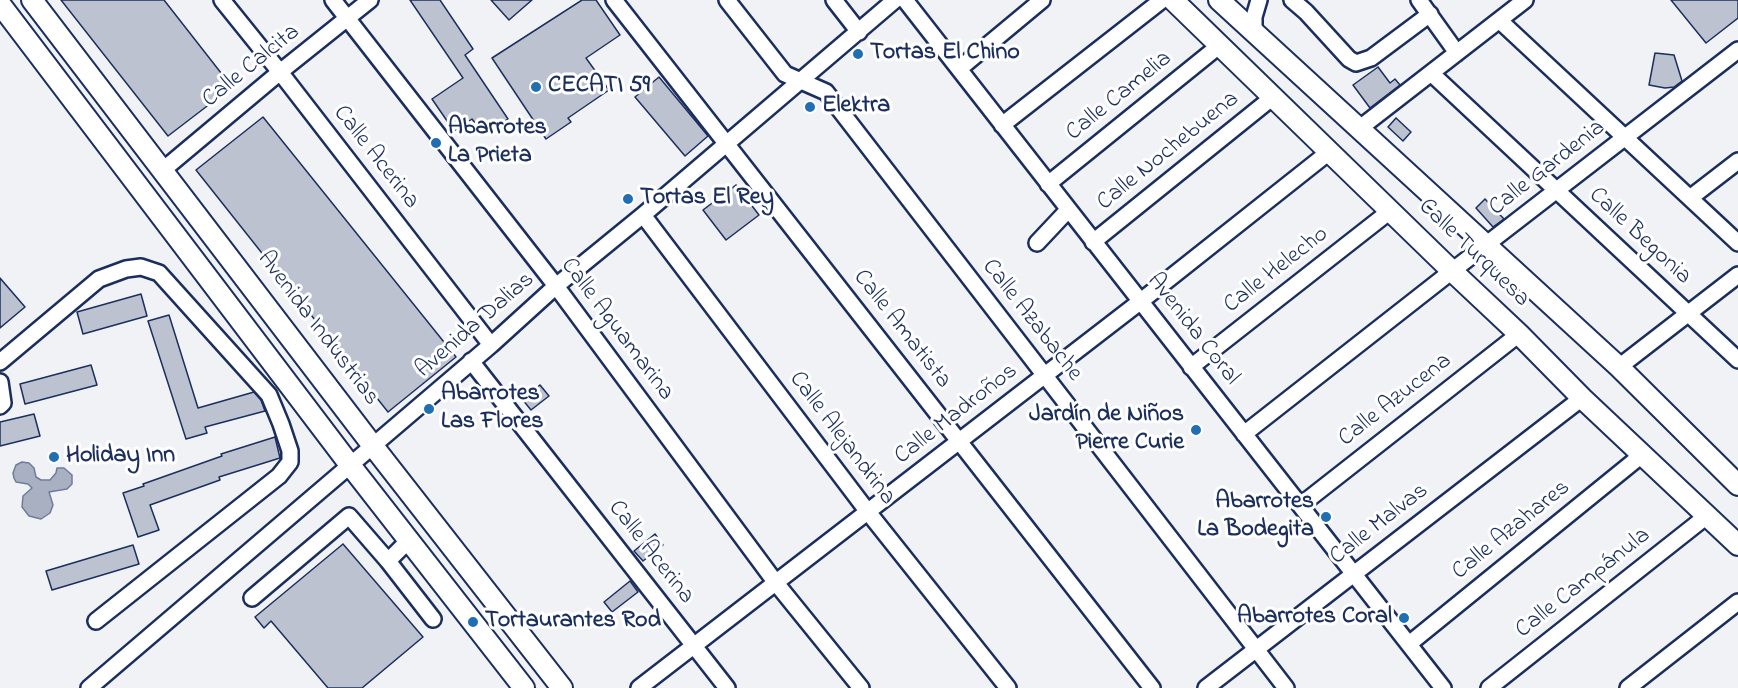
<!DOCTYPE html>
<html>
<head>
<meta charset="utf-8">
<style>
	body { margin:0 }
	canvas { display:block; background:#f1f2f5 }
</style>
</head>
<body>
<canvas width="1738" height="688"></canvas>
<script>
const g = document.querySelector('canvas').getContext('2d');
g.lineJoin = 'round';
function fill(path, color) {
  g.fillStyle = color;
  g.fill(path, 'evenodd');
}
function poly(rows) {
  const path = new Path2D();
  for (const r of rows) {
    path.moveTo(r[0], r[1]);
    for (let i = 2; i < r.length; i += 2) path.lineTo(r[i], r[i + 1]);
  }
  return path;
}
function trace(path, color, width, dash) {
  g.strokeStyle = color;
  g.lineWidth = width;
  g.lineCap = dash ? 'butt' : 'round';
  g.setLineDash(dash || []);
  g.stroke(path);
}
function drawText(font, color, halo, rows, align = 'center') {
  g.font = font + ' "Indie Flower",sans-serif';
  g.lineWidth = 6;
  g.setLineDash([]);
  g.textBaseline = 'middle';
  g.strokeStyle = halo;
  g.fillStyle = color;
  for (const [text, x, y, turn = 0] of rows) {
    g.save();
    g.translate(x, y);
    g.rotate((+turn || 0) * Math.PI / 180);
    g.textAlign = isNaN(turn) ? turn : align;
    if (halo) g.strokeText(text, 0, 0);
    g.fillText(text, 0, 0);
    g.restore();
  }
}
const water = poly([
	[22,462,29,463,34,468,36,477,41,480,50,480,56,473,57,468,64,468,72,475,72,484,67,489,49,492,53,505,50,513,41,519,29,516,22,507,23,496,32,488,28,484,16,482,14,478,13,473,16,465,22,462]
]);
const building = poly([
	[61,0,164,0,232,87,168,136,61,0],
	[410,0,440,0,473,49,465,55,508,119,484,135,472,119,454,131,432,99,463,78,410,0],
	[491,0,532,0,509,20,491,0],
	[582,0,596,0,620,35,586,58,609,90,568,118,571,122,546,139,492,58,582,0],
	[1671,0,1738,0,1738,18,1706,43,1671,0],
	[1655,53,1674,55,1682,81,1674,87,1665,88,1649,85,1655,53],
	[1378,67,1390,83,1395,79,1400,85,1370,108,1353,85,1378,67],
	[659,77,708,136,685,156,635,97,659,77],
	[263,117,456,357,388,412,196,170,263,117],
	[1396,118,1411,132,1403,141,1388,127,1396,118],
	[736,185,759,215,726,240,703,210,736,185],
	[1485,199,1504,219,1493,227,1476,208,1485,199],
	[0,278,25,307,0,328,0,278],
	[141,294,147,316,83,334,77,312,141,294],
	[169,315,198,408,254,392,261,400,265,411,205,427,207,433,186,439,148,321,169,315],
	[91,365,97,385,25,404,20,384,91,365],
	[540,385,549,396,531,410,522,399,540,385],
	[34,414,40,436,0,446,0,422,34,414],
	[275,437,280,458,219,477,220,480,150,505,159,530,138,537,123,493,144,486,143,484,222,456,221,454,275,437],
	[655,534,663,545,643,561,634,551,655,534],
	[343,544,423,637,362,688,328,688,271,621,264,628,255,617,343,544],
	[133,545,139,564,52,590,46,571,133,545],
	[630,581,638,592,612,612,604,602,630,581]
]);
const minor = poly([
	[222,0,280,72,491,345],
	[333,0,556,286,776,583,861,688],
	[614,0,1152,688],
	[727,0,785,74,826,92,1286,688],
	[834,0,859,32],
	[905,0,1443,688],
	[1292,0,1306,12,1349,59,1356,63,1371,58,1430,14],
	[1419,0,1457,53],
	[1499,20,1738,243],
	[1254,32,1254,17,1259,0],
	[959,69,1042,0],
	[1431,73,1738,360],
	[1002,125,1162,0],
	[1360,128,1525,0],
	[163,170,280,72,370,0],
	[1048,184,1220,45],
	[1690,198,1738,161],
	[643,215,868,512,1008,688],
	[1093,242,1273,97],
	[1037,243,1068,210],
	[471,361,727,688],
	[0,362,99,279,126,269,141,267,159,273,269,395,281,424,290,451,290,462,279,476,96,621],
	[1191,367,1390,211],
	[1619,367,1738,275],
	[0,382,3,403,0,406],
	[1244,434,1452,271,1738,50],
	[1301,505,1519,334],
	[388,561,433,619],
	[252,598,349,516,388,561,409,540],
	[1409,644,1643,454],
	[89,688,491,345,556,286,643,215,895,0],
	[639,688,1141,301,1329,152],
	[1206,688,1582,398],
	[1489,688,1708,515],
	[1628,688,1738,602]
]);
const major = poly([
	[32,0,373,446,562,688],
	[1173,0,1452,271,1519,334,1582,398,1738,545],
	[1219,0,1619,367,1738,485],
	[0,4,350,465,524,688]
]);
const markers = [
	[858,54,6,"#1f6fb2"],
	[536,87,6,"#1f6fb2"],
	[810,107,6,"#1f6fb2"],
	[436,143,6,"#1f6fb2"],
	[628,199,6,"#1f6fb2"],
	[429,409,6,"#1f6fb2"],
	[1196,430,6,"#1f6fb2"],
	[54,457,6,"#1f6fb2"],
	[1326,517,6,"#1f6fb2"],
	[1404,618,6,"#1f6fb2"],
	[473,622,6,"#1f6fb2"]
];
const poiNames = [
	["Tortas El Chino",870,54],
	["CECATI 59",548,87],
	["Elektra",822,107],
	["Abarrotes",448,129],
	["La Prieta",448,157],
	["Tortas El Rey",640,199],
	["Abarrotes",441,395],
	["Las Flores",441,423],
	["Jardín de Niños",1184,416,"right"],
	["Pierre Curie",1184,444,"right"],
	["Holiday Inn",66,457],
	["Abarrotes",1314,503,"right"],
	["La Bodegita",1314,531,"right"],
	["Abarrotes Coral",1392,618,"right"],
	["Tortaurantes Rod",485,622]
];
const streetNames = [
	["Calle Calcita",252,67,-39],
	["Calle Camelia",1120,97,-39],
	["Calle Nochebuena",1169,152,-39],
	["Calle Acerina",375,158,52],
	["Calle Gardenia",1548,169,-38],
	["Calle Begonia",1639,237,43],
	["Calle Turquesa",1473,254,44],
	["Calle Helecho",1277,271,-38],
	["Calle Azabache",1031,321,52],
	["Avenida Dalias",476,326,-41],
	["Avenida Industrias",317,329,53],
	["Calle Aguamarina",616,330,53],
	["Calle Amatista",901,330,52],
	["Avenida Coral",1192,330,52],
	["Calle Azucena",1396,401,-38],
	["Calle Madroños",957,415,-38],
	["Calle Alejandrina",841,439,53],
	["Calle Malvas",1380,525,-38],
	["Calle Azahares",1512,531,-39],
	["Calle Acerina",650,553,52],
	["Calle Campánula",1584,584,-38]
];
fill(water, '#a8b0c2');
trace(water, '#707c9a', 1.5);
fill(building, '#bcc2d0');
trace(building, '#1b2f5e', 1.5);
trace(minor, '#1b2f5e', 20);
trace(major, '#1b2f5e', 24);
trace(minor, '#fff', 15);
trace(major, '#fff', 20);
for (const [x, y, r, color] of markers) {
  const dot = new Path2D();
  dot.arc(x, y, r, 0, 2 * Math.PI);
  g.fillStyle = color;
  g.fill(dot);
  trace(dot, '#fff', 2);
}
drawText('bold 24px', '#1b2f5e', '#fff', poiNames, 'left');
drawText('24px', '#1b2f5e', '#fff', streetNames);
</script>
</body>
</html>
